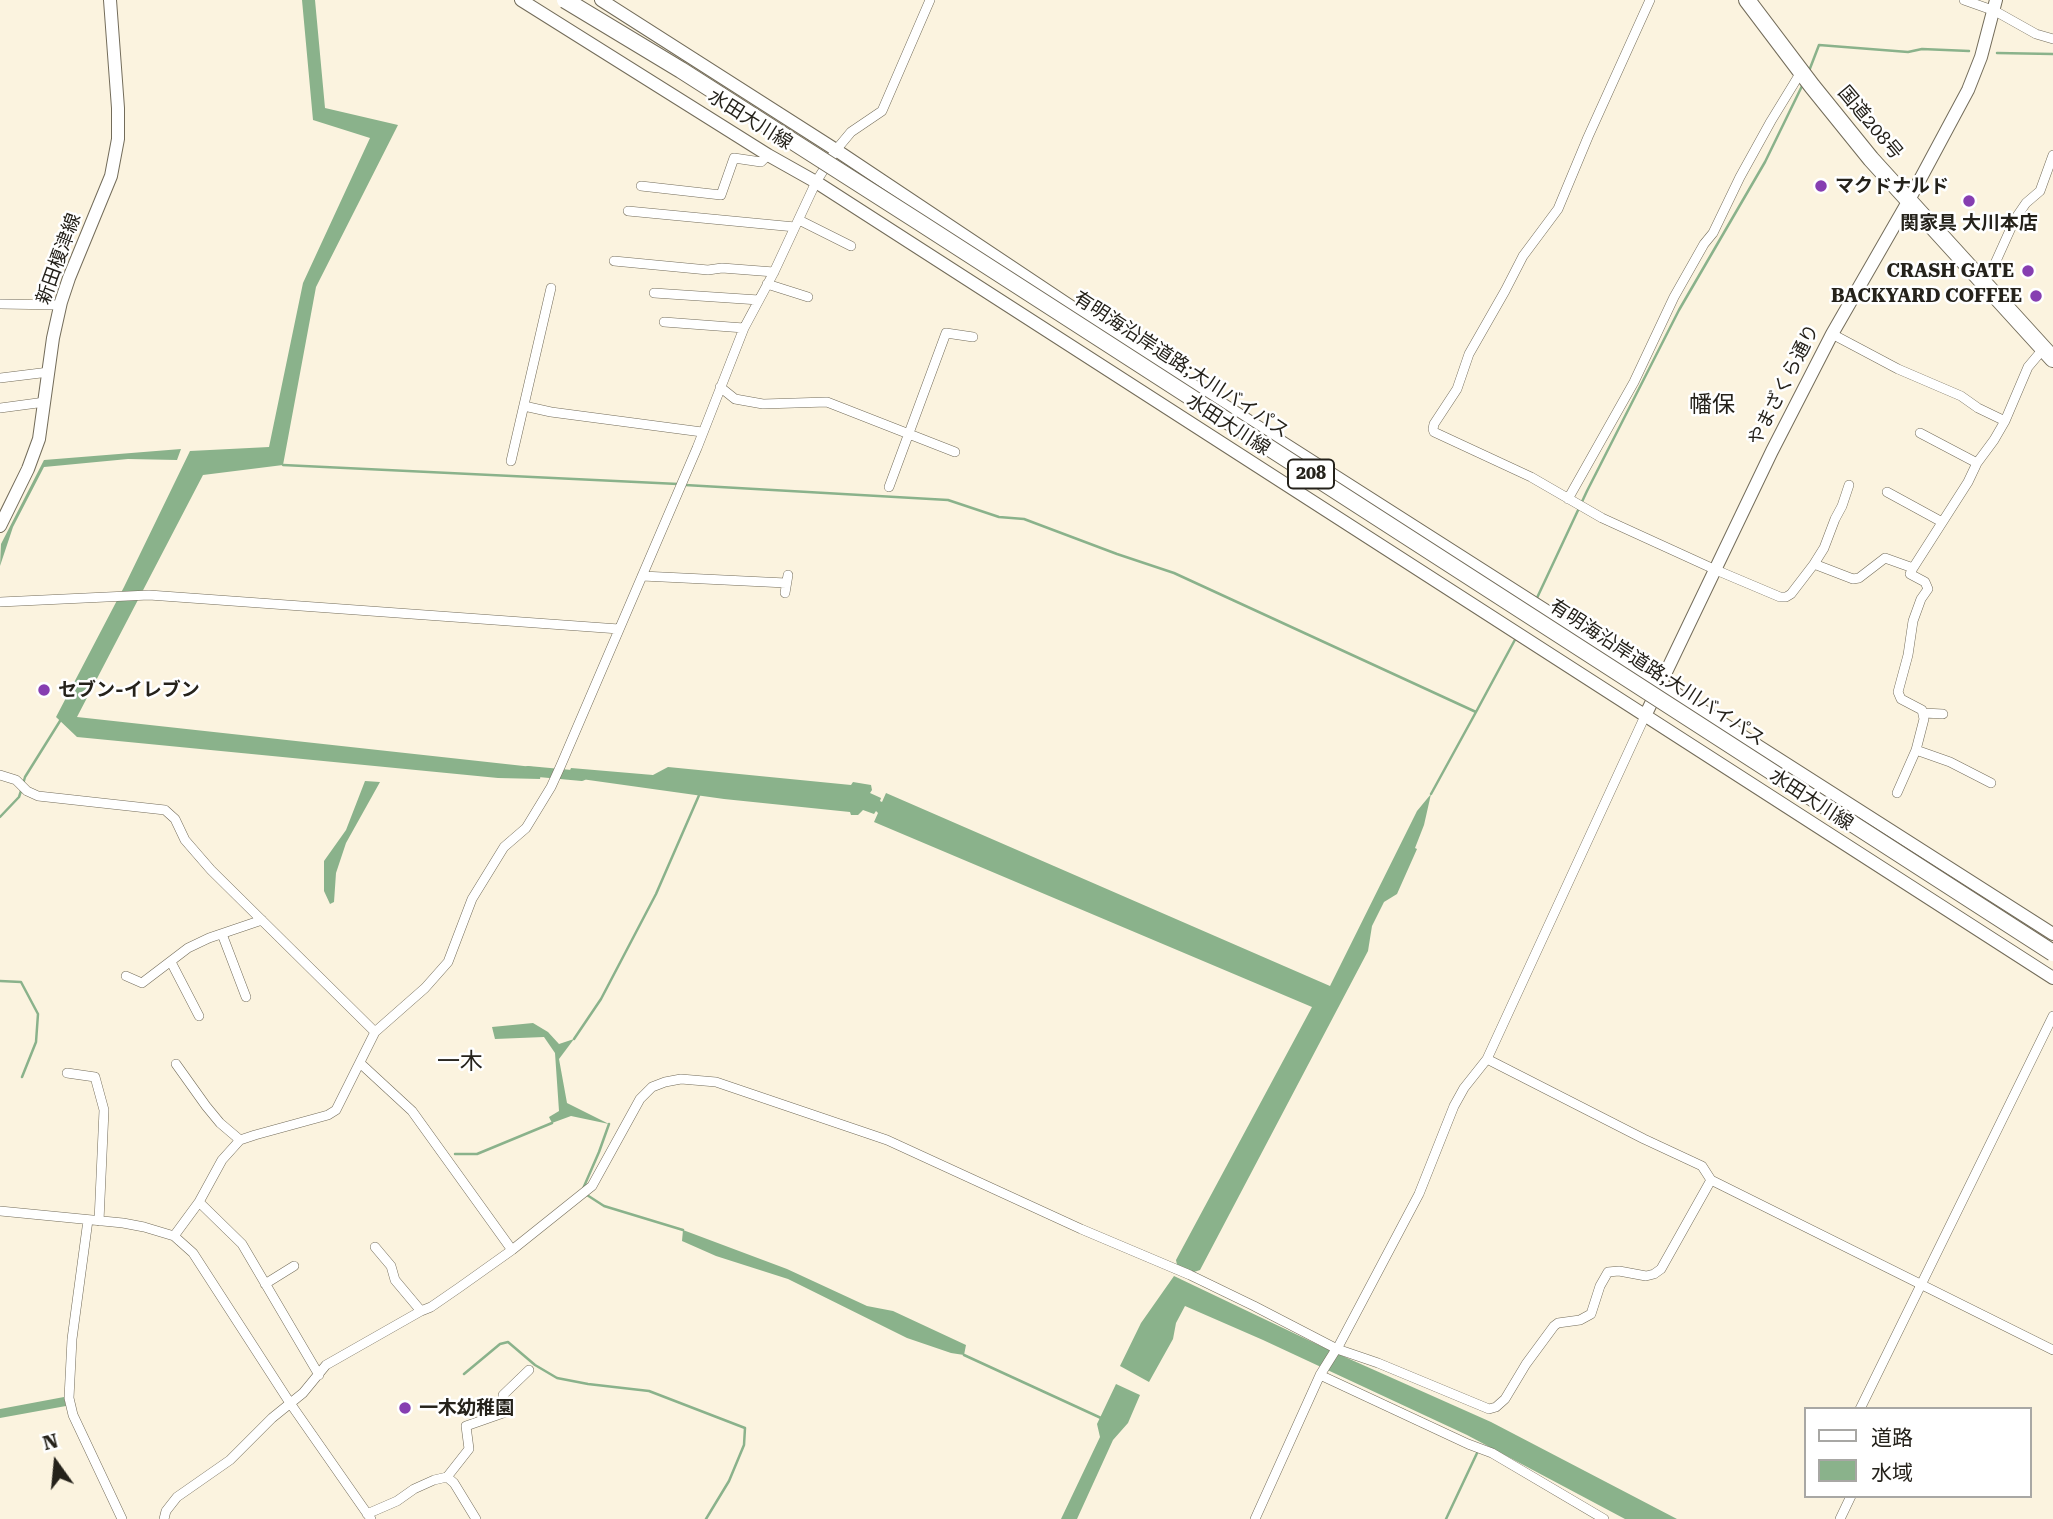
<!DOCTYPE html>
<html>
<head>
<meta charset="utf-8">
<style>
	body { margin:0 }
	#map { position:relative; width:2053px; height:1519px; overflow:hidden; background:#fbf3df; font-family:"Roboto Serif","Noto Sans JP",serif }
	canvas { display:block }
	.legend { position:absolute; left:1804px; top:1407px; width:228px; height:91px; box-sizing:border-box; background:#fff; border:2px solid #a8a7a4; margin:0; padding:9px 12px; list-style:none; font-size:21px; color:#25221b }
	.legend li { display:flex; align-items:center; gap:14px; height:35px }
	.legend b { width:35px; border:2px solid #a8a7a4 }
	.north { position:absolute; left:21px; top:1428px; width:70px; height:70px; -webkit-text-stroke:5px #fff; paint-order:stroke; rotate:345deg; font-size:19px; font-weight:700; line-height:28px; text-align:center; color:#25221b }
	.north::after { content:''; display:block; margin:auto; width:24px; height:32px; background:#25221b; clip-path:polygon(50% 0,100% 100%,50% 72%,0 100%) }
</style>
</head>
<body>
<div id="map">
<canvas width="2053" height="1519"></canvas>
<ul class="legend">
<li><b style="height:9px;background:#fff"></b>道路</li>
<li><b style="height:19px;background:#8ab28b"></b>水域</li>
</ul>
<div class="north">N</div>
</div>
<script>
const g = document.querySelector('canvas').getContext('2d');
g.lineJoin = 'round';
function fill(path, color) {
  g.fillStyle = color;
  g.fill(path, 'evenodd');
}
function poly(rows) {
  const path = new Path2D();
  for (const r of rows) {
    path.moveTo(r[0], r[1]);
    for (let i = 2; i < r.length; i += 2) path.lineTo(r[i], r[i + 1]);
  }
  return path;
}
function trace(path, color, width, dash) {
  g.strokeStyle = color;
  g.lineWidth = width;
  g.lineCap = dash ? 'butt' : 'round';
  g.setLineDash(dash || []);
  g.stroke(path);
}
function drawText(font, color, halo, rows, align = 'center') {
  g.font = font + ' "Roboto Serif","Noto Sans JP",serif';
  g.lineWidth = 5;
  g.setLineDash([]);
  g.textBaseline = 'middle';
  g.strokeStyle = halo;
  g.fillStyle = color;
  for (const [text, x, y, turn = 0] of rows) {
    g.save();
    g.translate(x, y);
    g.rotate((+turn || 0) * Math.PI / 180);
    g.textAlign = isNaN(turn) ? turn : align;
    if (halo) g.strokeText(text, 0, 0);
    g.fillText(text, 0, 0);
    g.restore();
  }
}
const water = poly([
	[302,0,315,0,325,108,398,125,316,287,283,465,203,475,77,717,542,768,540,779,498,778,77,737,56,717,124,587,190,451,269,447,303,283,370,138,313,120],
	[181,449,177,460,128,459,44,467,13,527,0,566,1,544,44,460],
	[668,767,851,785,853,782,871,785,872,790,870,793,881,798,880,801,882,802,886,793,1330,986,1417,811,1431,794,1424,825,1415,848,1417,849,1397,894,1384,902,1372,926,1368,951,1200,1270,1194,1272,1177,1265,1176,1260,1312,1007,874,822,878,813,876,811,874,814,863,810,858,815,851,815,850,812,724,799,567,777,571,768,653,775],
	[365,781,380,782,346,843,336,873,334,902,330,904,324,891,324,861,346,830],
	[533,1023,548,1032,559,1044,574,1039,559,1059,567,1103,609,1124,571,1116,552,1123,549,1117,559,1111,555,1053,544,1037,495,1039,492,1027],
	[683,1230,787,1269,867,1306,893,1311,966,1345,964,1355,951,1353,907,1338,788,1279,716,1256,682,1241],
	[1174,1276,1327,1349,1491,1422,1677,1519,1625,1519,1467,1435,1263,1340,1185,1306,1176,1323,1173,1339,1149,1382,1120,1366,1141,1323],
	[1116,1384,1140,1395,1128,1423,1113,1440,1077,1519,1061,1519,1100,1437,1097,1424],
	[64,1397,66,1406,0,1418,0,1409]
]);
const stream = poly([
	[1997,53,2053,54],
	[1809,71,1819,45,1908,52,1922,49,1969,51],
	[283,465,678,484],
	[685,485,948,500,999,517,1024,519,1117,554,1174,573,1476,712,1431,794],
	[1536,600,1587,491,1679,310,1765,162,1803,84],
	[1476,712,1517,636],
	[23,784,25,777,60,721],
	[0,817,19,797,21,791],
	[0,981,21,982,38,1014,36,1042,22,1077],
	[574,1039,601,999,656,894,700,793],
	[455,1154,477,1154,552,1123],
	[582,1191,599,1152,609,1124],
	[587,1195,604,1206,683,1230],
	[964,1355,1101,1418],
	[464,1374,500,1344,508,1342,535,1365,557,1378,588,1384,649,1391,745,1428,744,1445,729,1481,706,1519],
	[1446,1519,1478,1451]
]);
const canal = poly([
	[528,771,582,776]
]);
const street = poly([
	[1650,0,1588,137,1558,209,1523,256,1505,291,1469,354,1457,389,1434,424,1433,429,1434,432,1531,477,1602,518,1716,570,1780,597,1786,597,1791,594,1814,564,1853,579,1859,578,1885,558,1913,568,1968,482,1977,463,1994,440,2005,421,2028,367,2044,348],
	[1964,0,1995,11,2036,34,2053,39],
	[641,186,721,195,734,158,761,162,768,155],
	[628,211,795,227],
	[799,220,851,246],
	[614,261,708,270,722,268,774,272],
	[1984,283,1992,270,2015,219,2026,203,2040,191,2053,155],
	[767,284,808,297],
	[654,293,759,300],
	[0,304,60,305],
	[664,322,744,328],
	[1832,334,1898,369,1961,396,1978,408,2005,421],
	[0,378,49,372],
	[720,387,735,399,763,404,827,402,955,452],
	[524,406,551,412,702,432],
	[0,408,45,402],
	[1920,433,1977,463],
	[511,461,551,288],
	[889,487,946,333,973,337],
	[1887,492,1942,522],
	[1568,499,1634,382,1674,297,1704,244,1713,233,1740,177,1771,121,1801,72],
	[1814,564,1824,548,1835,519,1842,506,1849,485],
	[642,576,786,583],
	[785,593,788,575],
	[0,602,149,595,619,629],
	[1924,713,1943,714],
	[1916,750,1950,762,1991,783],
	[0,775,16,780,27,791,38,796,165,810,175,819,185,840,211,870,375,1032],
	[1897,793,1916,750,1924,719,1922,710,1901,699,1898,692,1908,655,1913,621,1921,599,1928,589,1925,582,1910,574,1913,568],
	[222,934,246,997],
	[171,962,199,1016],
	[126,976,142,983,188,948,209,938,262,920],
	[1487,1059,1644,1139,1702,1166,1711,1180,2053,1350],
	[360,1063,412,1111,512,1250],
	[176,1064,206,1106,220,1123,240,1140],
	[67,1073,95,1077,104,1110,99,1221],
	[199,1202,242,1244,319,1375],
	[0,1211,123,1223,144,1227,174,1236,193,1253,290,1403,371,1519],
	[88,1220,72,1339,69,1398,73,1415,122,1519],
	[174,1236,199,1202,222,1160,240,1140,255,1135,328,1115,336,1110,375,1032,425,988,448,962,472,899,504,847,526,828,551,787,561,765,697,448,744,328,774,272,816,182,836,150,851,132,882,111,930,0],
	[375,1247,391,1266,395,1280,421,1311],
	[265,1284,294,1266],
	[1320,1375,1468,1444,1492,1453,1604,1519],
	[1860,1409,2053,1016],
	[447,1477,469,1449,466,1426,506,1412,503,1395,529,1370],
	[367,1514,397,1501,414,1489,434,1480,447,1477,454,1483,476,1519],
	[164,1519,166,1511,177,1497,230,1460,272,1418,303,1393,326,1365,421,1311,431,1307,460,1287,512,1250,592,1186,640,1099,652,1087,665,1082,681,1079,716,1082,887,1140,1081,1229,1190,1275,1254,1306,1337,1349,1378,1363,1489,1409,1496,1407,1505,1399,1526,1364,1554,1326,1558,1323,1580,1320,1591,1314,1600,1286,1608,1272,1619,1271,1646,1276,1654,1274,1661,1269,1711,1180],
	[1255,1519,1320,1375,1335,1351,1337,1349,1419,1194,1454,1106,1464,1088,1487,1059,1645,716],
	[1840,1519,1851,1496]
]);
const secondary = poly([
	[521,0,768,155,816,182,2053,978],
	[601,0,836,150,1106,330,2053,934],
	[0,526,28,469,39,439,53,338,61,302,69,278,111,176,118,139,118,108,110,0],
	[1645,716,1772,451,1832,334,1909,200,1968,90,1981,57,1996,0]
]);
const highway = poly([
	[1747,0,1812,86,1871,159,2053,359]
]);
const highwayBridge = poly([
	[565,0,681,70,919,222,2053,953]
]);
const markers = [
	[1821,186,7,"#863eb1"],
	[1969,201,7,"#863eb1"],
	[2028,271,7,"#863eb1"],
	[2036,296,7,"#863eb1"],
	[44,690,7,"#863eb1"],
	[405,1408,7,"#863eb1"]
];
const shields = [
	[1311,474,46]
];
const shieldNames = [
	["208",1311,474]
];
const streetNames = [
	["水田大川線",750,120,32],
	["国道208号",1870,123,50],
	["新田榎津線",59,259,-70],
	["有明海沿岸道路;大川バイパス",1181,365,33],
	["やまざくら通り",1784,385,-63],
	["水田大川線",1228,425,33],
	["有明海沿岸道路;大川バイパス",1657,673,33],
	["水田大川線",1811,800,33]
];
const poiNames = [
	["マクドナルド",1835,186],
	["関家具 大川本店",1969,223,"center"],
	["CRASH GATE",2014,271,"right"],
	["BACKYARD COFFEE",2022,296,"right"],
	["セブン-イレブン",58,690],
	["一木幼稚園",419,1408]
];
const quarterNames = [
	["幡保",1712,405],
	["一木",460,1062]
];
fill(water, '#8ab28b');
trace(stream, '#8ab28b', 2.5);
trace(canal, '#8ab28b', 10);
trace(street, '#736c5a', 10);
trace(secondary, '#736c5a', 14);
trace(highway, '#736c5a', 18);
trace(street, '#fff', 9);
trace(secondary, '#fff', 12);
trace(highway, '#fff', 16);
trace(highwayBridge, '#736c5a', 18, []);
trace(highwayBridge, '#fff', 16);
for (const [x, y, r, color] of markers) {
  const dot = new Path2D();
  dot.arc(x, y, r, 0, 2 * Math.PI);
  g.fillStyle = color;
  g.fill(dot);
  trace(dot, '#fff', 2.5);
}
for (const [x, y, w] of shields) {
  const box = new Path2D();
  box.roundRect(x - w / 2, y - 14.5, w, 29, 5);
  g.fillStyle = '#fff';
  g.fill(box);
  trace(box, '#25221b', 2);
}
drawText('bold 18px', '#25221b', null, shieldNames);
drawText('19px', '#25221b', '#fff', streetNames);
drawText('bold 19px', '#25221b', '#fff', poiNames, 'left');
drawText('23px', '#25221b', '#fff', quarterNames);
</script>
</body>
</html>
